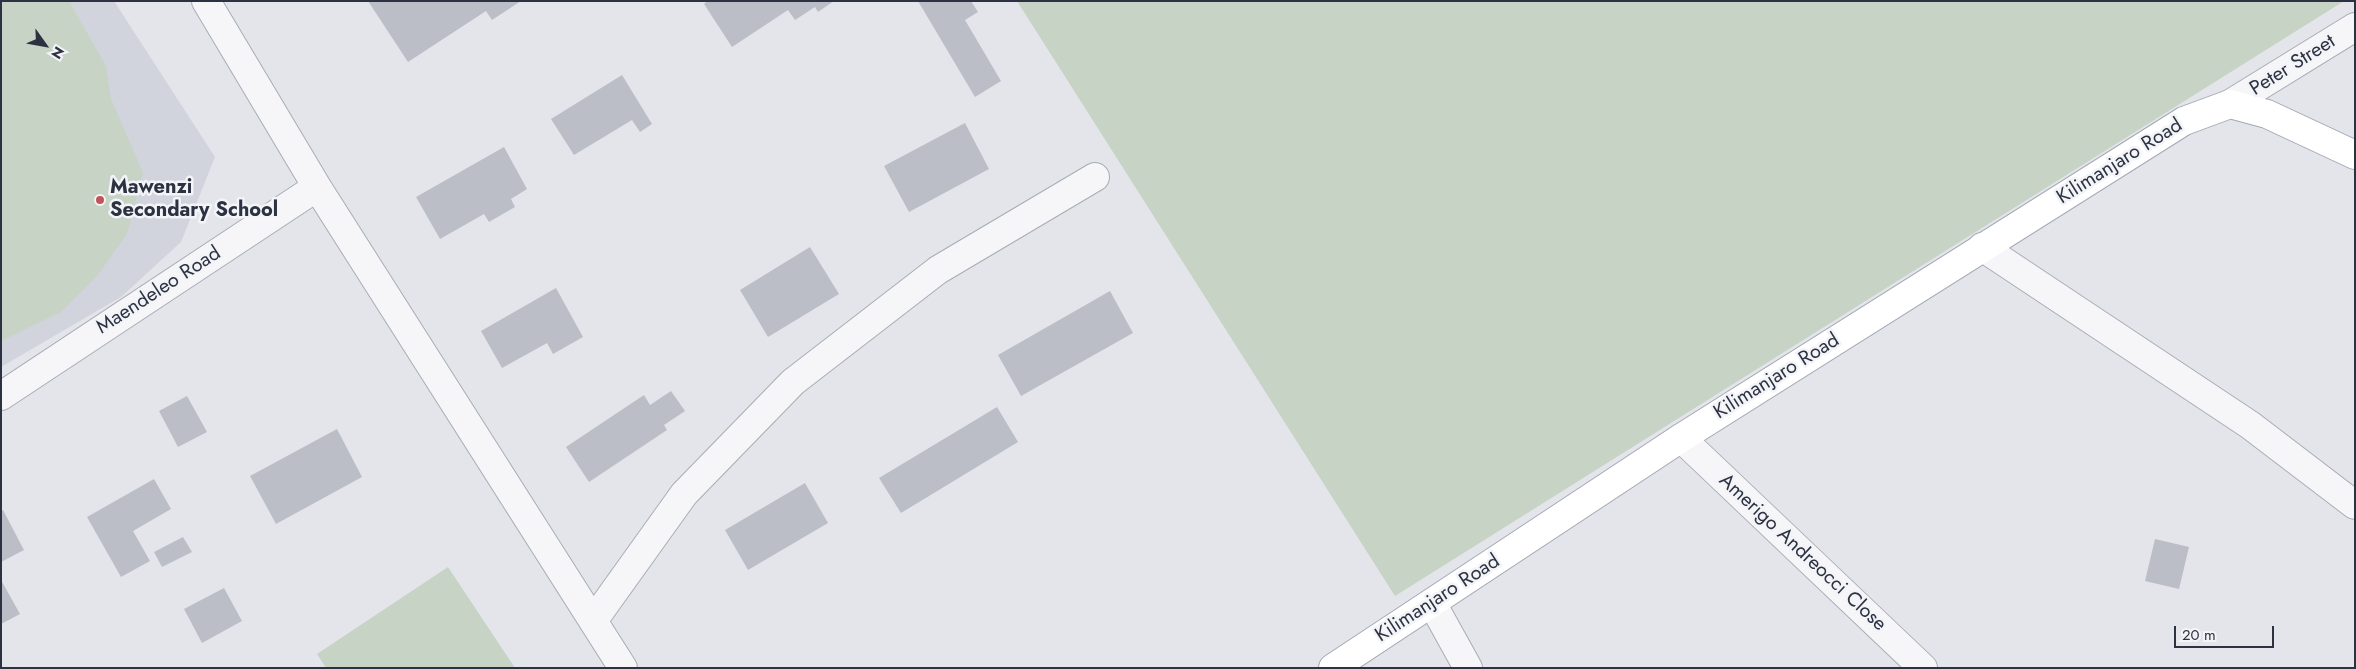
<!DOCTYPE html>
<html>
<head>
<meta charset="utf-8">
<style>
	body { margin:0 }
	#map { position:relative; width:2356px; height:669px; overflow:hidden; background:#e3e5ea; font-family:Jost,sans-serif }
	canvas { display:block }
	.frame { position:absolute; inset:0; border:2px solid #2c3241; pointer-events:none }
	.north { position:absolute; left:20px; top:20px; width:50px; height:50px; -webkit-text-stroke:4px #f3f4f8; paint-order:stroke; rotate:122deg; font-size:14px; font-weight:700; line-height:20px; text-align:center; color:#2c3241 }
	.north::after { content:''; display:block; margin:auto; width:18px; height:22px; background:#2c3241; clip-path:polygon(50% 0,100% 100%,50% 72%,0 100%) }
	.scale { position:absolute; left:2174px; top:626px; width:100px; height:22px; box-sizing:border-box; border:2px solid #2c3241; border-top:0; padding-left:6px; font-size:15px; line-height:18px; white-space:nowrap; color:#2c3241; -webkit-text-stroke:4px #f3f4f8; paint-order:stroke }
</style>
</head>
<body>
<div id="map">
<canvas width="2356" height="669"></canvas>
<div class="frame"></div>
<div class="north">N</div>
<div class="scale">20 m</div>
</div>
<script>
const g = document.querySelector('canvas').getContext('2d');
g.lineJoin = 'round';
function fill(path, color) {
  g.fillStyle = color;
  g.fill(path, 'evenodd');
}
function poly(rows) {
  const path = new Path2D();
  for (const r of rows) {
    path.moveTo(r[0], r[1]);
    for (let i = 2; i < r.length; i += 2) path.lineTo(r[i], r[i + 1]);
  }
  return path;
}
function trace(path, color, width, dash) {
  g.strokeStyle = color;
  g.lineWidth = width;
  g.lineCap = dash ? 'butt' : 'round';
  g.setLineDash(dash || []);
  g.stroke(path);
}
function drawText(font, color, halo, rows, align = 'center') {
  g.font = font + ' Jost,sans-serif';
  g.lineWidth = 5;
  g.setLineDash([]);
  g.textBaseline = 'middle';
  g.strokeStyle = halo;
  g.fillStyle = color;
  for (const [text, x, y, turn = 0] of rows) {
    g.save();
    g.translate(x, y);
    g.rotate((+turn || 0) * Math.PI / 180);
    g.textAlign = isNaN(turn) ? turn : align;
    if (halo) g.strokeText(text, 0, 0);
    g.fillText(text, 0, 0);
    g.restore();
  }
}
const built = poly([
	[1,1,114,1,215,157,181,242,121,297,1,367]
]);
const green = poly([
	[1,1,69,1,106,66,111,99,143,173,127,234,97,276,61,312,1,341],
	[1017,1,2344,1,1395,596],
	[448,567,515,668,326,668,317,654]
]);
const building = poly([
	[368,1,521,1,492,20,486,11,408,62],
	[707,1,834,1,818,12,815,7,795,20,788,10,732,47,704,4],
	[918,1,971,1,978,12,965,20,1001,81,975,97],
	[622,75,652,124,640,132,632,120,574,155,551,119],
	[965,123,989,169,909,212,884,166],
	[504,147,527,189,511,199,515,207,489,222,484,214,440,239,416,197],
	[810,247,839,294,768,337,740,290],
	[556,288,583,337,553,354,547,343,502,368,481,331],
	[1110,291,1133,333,1021,396,998,355],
	[671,391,685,411,664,425,667,430,589,482,566,447,644,395,650,405],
	[187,396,207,432,178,447,159,411],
	[997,407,1018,442,901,513,879,478],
	[337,429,362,477,276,524,250,476],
	[154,479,171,509,133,531,150,561,121,577,87,517],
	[805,483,828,523,748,570,725,530],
	[3,510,24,550,1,562,1,511],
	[183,537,192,552,162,567,154,552],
	[2155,539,2189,547,2179,589,2145,581],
	[1,580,20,614,1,624],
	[224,588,242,621,202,643,184,609]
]);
const minor = poly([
	[206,1,317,187,623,668],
	[2230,104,2355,27],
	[1982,247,2250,425,2355,505],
	[1,396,317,187],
	[1681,438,1923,668],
	[1432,603,1468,668],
	[593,621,684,494,793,382,938,270,1095,177]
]);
const major = poly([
	[1333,668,1681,438,2184,121,2230,104,2267,114,2355,155]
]);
const markers = [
	[100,200,5,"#c45358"]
];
const streetNames = [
	["Peter Street",2293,66,-32],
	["Kilimanjaro Road",2120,162,-32],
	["Maendeleo Road",159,291,-33],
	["Kilimanjaro Road",1777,377,-32],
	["Amerigo Andreocci Close",1802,553,43],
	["Kilimanjaro Road",1438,599,-33]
];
const poiNames = [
	["Mawenzi",110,188],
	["Secondary School",110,211]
];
fill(built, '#d1d4dc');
fill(green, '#c7d3c5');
fill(building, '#bbbec7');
trace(minor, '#a8acb4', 30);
trace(major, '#a3a8b5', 30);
trace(minor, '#f6f6f9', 28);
trace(major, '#fff', 28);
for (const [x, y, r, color] of markers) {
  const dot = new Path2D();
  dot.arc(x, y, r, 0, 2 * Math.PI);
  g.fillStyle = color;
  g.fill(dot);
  trace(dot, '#f3f4f8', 2);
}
drawText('20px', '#2c3241', '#f3f4f8', streetNames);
drawText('bold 20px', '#2c3241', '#f3f4f8', poiNames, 'left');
</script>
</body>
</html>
